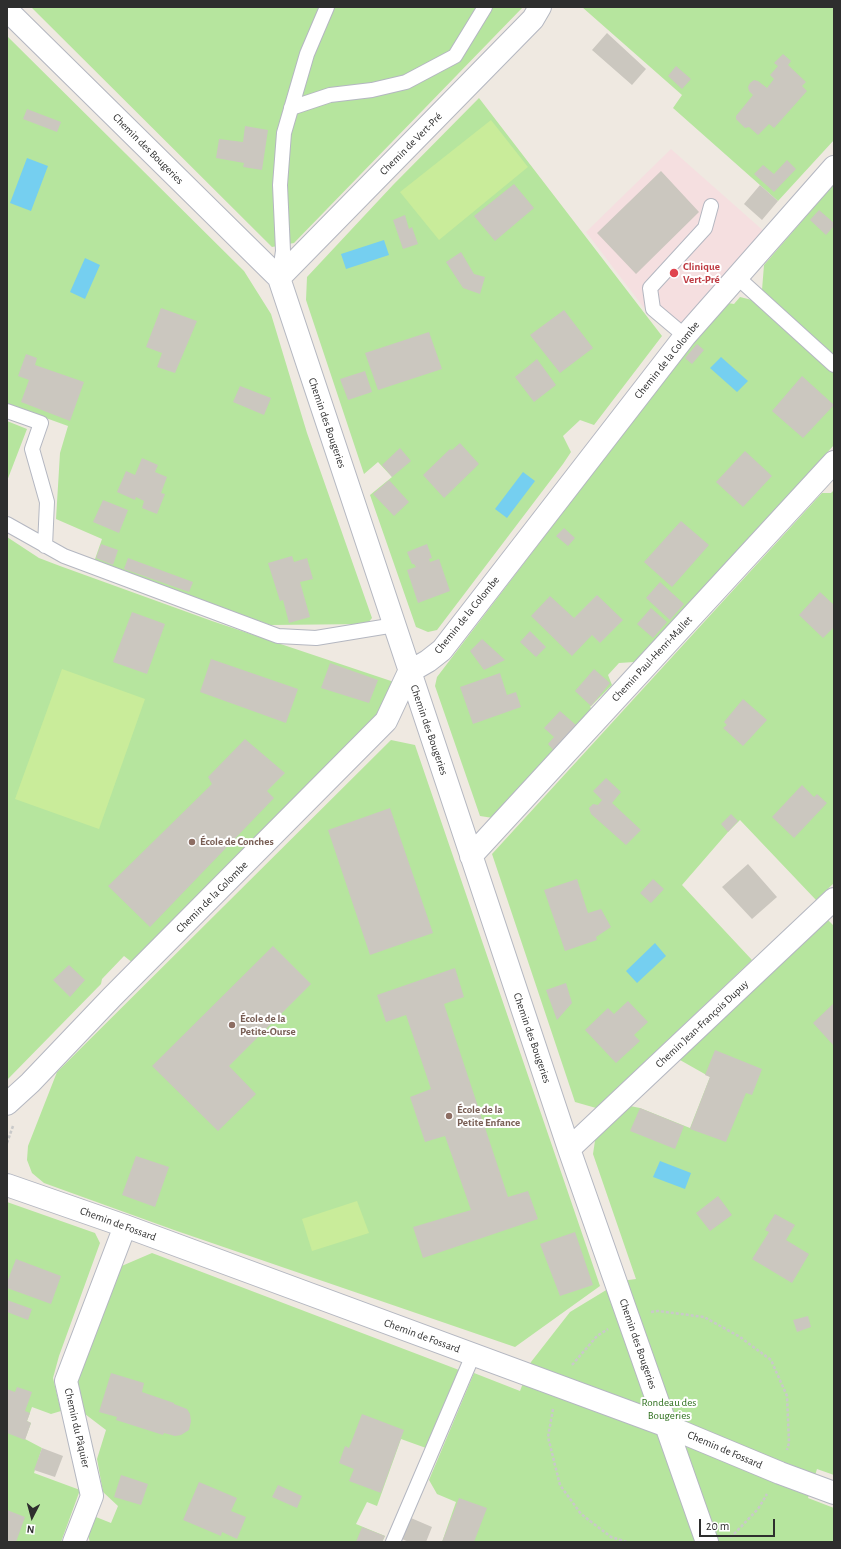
<!DOCTYPE html>
<html>
<head>
<meta charset="utf-8">
<style>
	body { margin:0 }
	#map { position:relative; width:841px; height:1549px; overflow:hidden; background:#efe9e1; font-family:"Alegreya Sans",sans-serif }
	canvas { display:block }
	.frame { position:absolute; inset:0; border:8px solid #2e2e2e; pointer-events:none }
	.north { position:absolute; left:12px; top:1497px; width:40px; height:40px; -webkit-text-stroke:3px #fff; paint-order:stroke; rotate:186deg; font-size:11px; font-weight:700; line-height:16px; text-align:center; color:#2e2e2e }
	.north::after { content:''; display:block; margin:auto; width:14px; height:18px; background:#2e2e2e; clip-path:polygon(50% 0,100% 100%,50% 72%,0 100%) }
	.scale { position:absolute; left:699px; top:1519px; width:76px; height:18px; box-sizing:border-box; border:2px solid #2e2e2e; border-top:0; padding-left:5px; font-size:12px; line-height:14px; white-space:nowrap; color:#2e2e2e; -webkit-text-stroke:3px #fff; paint-order:stroke }
</style>
</head>
<body>
<div id="map">
<canvas width="841" height="1549"></canvas>
<div class="frame"></div>
<div class="north">N</div>
<div class="scale">20 m</div>
</div>
<script>
const g = document.querySelector('canvas').getContext('2d');
g.lineJoin = 'round';
function fill(path, color) {
  g.fillStyle = color;
  g.fill(path, 'evenodd');
}
function poly(rows) {
  const path = new Path2D();
  for (const r of rows) {
    path.moveTo(r[0], r[1]);
    for (let i = 2; i < r.length; i += 2) path.lineTo(r[i], r[i + 1]);
  }
  return path;
}
function trace(path, color, width, dash) {
  g.strokeStyle = color;
  g.lineWidth = width;
  g.lineCap = dash ? 'butt' : 'round';
  g.setLineDash(dash || []);
  g.stroke(path);
}
function drawText(font, color, halo, rows, align = 'center') {
  g.font = font + ' "Alegreya Sans",sans-serif';
  g.lineWidth = 4;
  g.setLineDash([]);
  g.textBaseline = 'middle';
  g.strokeStyle = halo;
  g.fillStyle = color;
  for (const [text, x, y, turn = 0] of rows) {
    g.save();
    g.translate(x, y);
    g.rotate((+turn || 0) * Math.PI / 180);
    g.textAlign = isNaN(turn) ? turn : align;
    if (halo) g.strokeText(text, 0, 0);
    g.fillText(text, 0, 0);
    g.restore();
  }
}
const medical = poly([
	[671,149,766,233,675,337,647,312,586,232]
]);
const green = poly([
	[31,7,523,7,294,243,272,247],
	[582,7,834,7,834,140,778,201,673,108,682,95],
	[7,36,244,271,271,314,307,433,372,618,367,624,270,625,94,562,102,539,56,519,60,453,68,426,7,404],
	[479,98,662,336,594,425,580,420,563,436,571,452,563,464,437,630,428,632,416,627,370,495,392,477,378,462,364,474,306,300,307,277,393,185],
	[834,184,834,445,672,623,634,662,619,663,608,675,612,685,590,707,592,709,493,818,480,816,435,686,437,677,680,359,728,303,734,304,740,297,752,300,762,290,764,265],
	[7,421,27,429,7,481],
	[834,490,834,883,816,900,740,820,728,832,682,885,752,960,596,1108,575,1102,492,854,822,493,831,493],
	[7,537,39,558,60,566,212,621,394,682,381,717,133,963,124,956,102,979,101,984,7,1080],
	[391,740,415,745,600,1286,515,1347,174,1230,44,1183,32,1173,27,1160,28,1146,57,1072],
	[828,920,834,926,834,1475,817,1469,808,1498,834,1508,834,1542,442,1542,456,1502,437,1494,429,1480,474,1373,520,1391,531,1362,570,1312,621,1281,636,1279,593,1154,596,1134,630,1106,640,1108,690,1128,710,1077,680,1060,753,989],
	[7,1202,95,1233,100,1243,59,1356,53,1378,61,1411,51,1414,32,1407,27,1421,31,1423,25,1439,42,1448,34,1473,80,1490,61,1542,7,1542],
	[152,1253,459,1370,426,1448,401,1439,377,1506,367,1502,356,1524,385,1536,382,1542,90,1542,88,1536,96,1517,111,1523,118,1506,103,1492,97,1459,106,1430,85,1414,77,1382,117,1268]
]);
const pitch = poly([
	[491,120,528,167,439,240,400,192],
	[62,669,145,699,99,829,15,799],
	[357,1201,369,1233,312,1251,302,1219]
]);
const water = poly([
	[27,158,48,166,31,211,10,203],
	[384,240,389,255,346,269,341,254],
	[85,258,100,265,85,299,70,292],
	[721,357,748,381,737,392,710,368],
	[523,472,535,481,507,518,495,509],
	[655,943,666,956,637,983,626,971],
	[660,1161,691,1173,685,1189,653,1177]
]);
const building = poly([
	[607,33,646,69,632,85,592,50],
	[783,54,791,61,788,65,806,82,802,86,807,91,774,128,769,124,758,135,749,127,745,128,736,119,736,116,753,95,749,91,748,87,750,83,754,80,758,81,767,88,774,79,770,75,778,66,774,63],
	[676,66,691,79,682,89,668,76],
	[27,109,61,122,57,132,23,119],
	[245,126,268,130,262,170,243,167,244,163,216,158,219,139,243,142],
	[787,160,796,169,774,192,754,174,763,165,774,174],
	[661,171,699,212,636,274,597,233],
	[514,184,534,208,495,241,474,216],
	[760,185,778,201,762,220,744,204],
	[819,210,834,223,834,226,826,235,810,220],
	[405,215,409,229,412,227,418,244,403,249,393,220],
	[461,252,474,274,485,277,480,294,463,288,446,262],
	[161,308,197,321,175,373,157,367,162,353,146,347],
	[564,310,593,348,560,373,530,335],
	[429,332,442,369,378,390,365,353],
	[697,344,704,350,692,364,685,358],
	[26,354,37,358,35,365,84,382,70,421,21,402,29,380,18,376],
	[537,359,556,385,534,402,515,377],
	[365,371,372,392,348,400,340,379],
	[802,376,834,405,803,438,772,411],
	[240,386,271,398,264,415,233,402],
	[460,443,479,464,444,498,423,475,450,449,452,450],
	[400,448,411,461,392,477,382,465],
	[745,451,772,476,743,507,716,482],
	[142,458,158,465,155,472,167,477,161,493,165,494,157,514,142,508,144,501,136,497,135,500,117,492,126,471,135,475],
	[389,480,409,502,394,516,373,494],
	[103,500,128,510,119,533,93,522],
	[681,521,709,545,672,587,644,562],
	[564,528,575,538,568,546,556,536],
	[101,544,118,550,113,565,96,558],
	[427,544,432,558,429,559,430,562,439,559,450,591,418,603,407,570,416,567,414,564,412,564,407,552],
	[292,556,294,562,307,558,313,579,300,582,310,617,289,623,283,600,280,601,268,563],
	[128,558,193,582,189,592,124,569],
	[660,582,684,604,670,620,646,598],
	[820,592,834,605,834,627,823,638,799,615],
	[597,595,623,620,600,643,592,635,572,656,531,616,550,596,574,618],
	[651,608,667,622,653,638,637,624],
	[132,612,165,624,147,674,113,662],
	[530,631,546,647,536,657,520,642],
	[482,639,505,660,484,670,470,651],
	[211,659,298,689,286,723,200,692],
	[330,663,378,680,369,703,321,688],
	[594,669,610,683,591,706,575,691],
	[500,673,507,695,516,692,521,707,473,724,460,687],
	[743,699,767,720,743,746,723,728,727,725,724,722],
	[560,711,576,725,554,751,548,744,554,737,544,728],
	[245,739,285,773,267,791,274,798,150,927,108,886,212,784,208,777],
	[606,778,621,792,612,803,641,830,626,845,591,814,589,808,593,804,598,805,602,800,593,791],
	[802,785,814,797,817,794,827,803,794,838,772,817],
	[390,808,433,933,370,955,328,830],
	[731,814,738,821,728,832,721,824],
	[748,864,777,897,752,919,722,887],
	[577,879,588,913,601,909,611,927,596,937,597,940,565,951,544,890],
	[653,879,664,889,651,903,640,893],
	[273,946,311,984,229,1066,256,1094,218,1131,152,1066],
	[69,965,85,980,70,997,53,980],
	[455,968,464,997,444,1004,508,1197,528,1191,538,1219,423,1258,413,1227,471,1210,445,1136,425,1142,410,1097,431,1089,406,1015,386,1022,377,995],
	[566,983,572,1003,557,1020,546,990],
	[628,1001,648,1022,634,1035,640,1041,616,1063,585,1030,608,1008,614,1014],
	[834,1003,834,1046,813,1023],
	[715,1050,762,1069,752,1095,746,1093,726,1142,690,1129,710,1077,705,1075],
	[640,1108,684,1126,675,1149,630,1131],
	[136,1156,169,1167,155,1207,122,1195],
	[718,1196,732,1215,710,1231,696,1213],
	[775,1214,795,1225,786,1240,809,1254,792,1283,752,1259,769,1232,765,1230],
	[575,1232,593,1285,560,1296,540,1244],
	[16,1259,61,1276,51,1304,7,1288,7,1282],
	[7,1300,32,1309,28,1320,7,1312],
	[808,1316,811,1327,797,1332,793,1320],
	[111,1373,144,1383,142,1392,174,1403,174,1404,187,1409,190,1414,191,1421,189,1430,181,1435,175,1436,164,1433,163,1435,116,1420,117,1417,99,1412],
	[17,1387,32,1392,25,1411,30,1413,27,1421,31,1423,25,1440,7,1433,7,1389,15,1392],
	[362,1414,404,1430,381,1493,349,1481,354,1469,339,1463,345,1446,349,1448],
	[42,1448,63,1456,55,1477,34,1470],
	[121,1475,148,1484,141,1505,114,1497],
	[199,1482,237,1498,231,1511,246,1517,237,1539,222,1532,221,1536,183,1520],
	[278,1485,302,1496,297,1508,272,1497],
	[459,1498,487,1508,474,1542,442,1542],
	[7,1510,25,1517,16,1542,7,1542],
	[411,1518,432,1527,426,1542,409,1542,402,1539],
	[362,1527,385,1536,382,1542,356,1542]
]);
const path = poly([
	[7,1143,13,1126],
	[651,1312,658,1311,704,1317,740,1337,771,1360,787,1396,789,1443,787,1450],
	[572,1365,597,1336,608,1329],
	[553,1409,548,1437,560,1485,581,1514,611,1537,627,1542],
	[730,1537,734,1534,758,1509,767,1494]
]);
const lane = poly([
	[291,108,330,95,372,90,406,82,455,56,485,7],
	[737,277,834,365],
	[279,278,283,251,280,185,284,133,307,54,327,7],
	[685,336,653,309,650,288,705,228,711,206],
	[7,411,41,423,32,449,47,502,45,546],
	[7,524,64,556,278,636,316,638,395,625],
	[393,1542,473,1355]
]);
const street = poly([
	[7,10,279,278,569,1149,707,1542],
	[279,278,533,19,540,7],
	[471,856,834,462],
	[7,1104,30,1083,112,997,386,721,409,672,428,661,442,650,685,336,834,167],
	[569,1149,834,899],
	[7,1185,125,1226,667,1426,780,1473,834,1493],
	[74,1542,92,1496,66,1381,125,1226]
]);
const markers = [
	[674,273,5,"#e0444e"],
	[192,842,4,"#8d6e63"],
	[232,1025,4,"#8d6e63"],
	[449,1116,4,"#8d6e63"]
];
const streetNames = [
	["Chemin de Vert-Pré",411,144,-45],
	["Chemin des Bougeries",148,149,45],
	["Chemin de la Colombe",667,360,-51],
	["Chemin des Bougeries",327,423,71],
	["Chemin de la Colombe",467,615,-51],
	["Chemin Paul-Henri-Mallet",652,659,-47],
	["Chemin des Bougeries",429,730,71],
	["Chemin de la Colombe",212,897,-45],
	["Chemin Jean-François Dupuy",702,1024,-43],
	["Chemin des Bougeries",532,1038,71],
	["Chemin de Fossard",118,1224,20],
	["Chemin de Fossard",422,1336,20],
	["Chemin des Bougeries",638,1344,71],
	["Chemin du Pâquier",77,1428,77],
	["Chemin de Fossard",725,1450,23]
];
const healthNames = [
	["Clinique",683,267],
	["Vert-Pré",683,280]
];
const educationNames = [
	["École de Conches",200,842],
	["École de la",240,1019],
	["Petite-Ourse",240,1032],
	["École de la",457,1110],
	["Petite Enfance",457,1123]
];
const parkNames = [
	["Rondeau des",669,1403],
	["Bougeries",669,1416]
];
fill(medical, '#f5dfe0');
fill(green, '#b6e59e');
fill(pitch, '#c9ec9a');
fill(water, '#75cff0');
fill(building, '#cbc7bf');
trace(lane, '#b4b7c1', 16);
trace(street, '#b4b7c1', 24);
trace(path, '#c9c9c9', 2.5, [3, 2]);
trace(lane, '#fff', 14);
trace(street, '#fff', 22);
for (const [x, y, r, color] of markers) {
  const dot = new Path2D();
  dot.arc(x, y, r, 0, 2 * Math.PI);
  g.fillStyle = color;
  g.fill(dot);
  trace(dot, '#fff', 1.5);
}
drawText('11px', '#2e2e2e', '#fff', streetNames);
drawText('bold 11px', '#be3a42', '#fff', healthNames, 'left');
drawText('bold 11px', '#785e54', '#fff', educationNames, 'left');
drawText('11px', '#2c6e1b', '#fff', parkNames);
</script>
</body>
</html>
